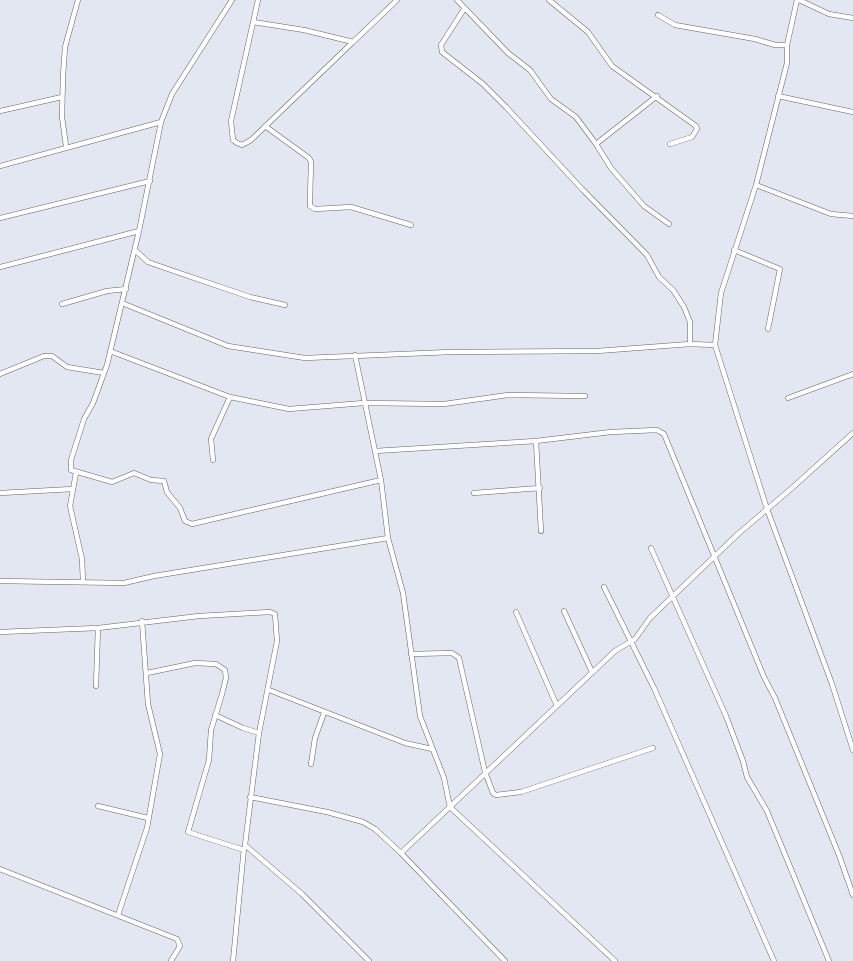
<!DOCTYPE html>
<html>
<head>
<meta charset="utf-8">
<style>
	body { margin:0 }
	canvas { display:block; background:#e3e7f1 }
</style>
</head>
<body>
<canvas width="853" height="961"></canvas>
<script>
const g = document.querySelector('canvas').getContext('2d');
g.lineJoin = 'round';
function poly(rows) {
  const path = new Path2D();
  for (const r of rows) {
    path.moveTo(r[0], r[1]);
    for (let i = 2; i < r.length; i += 2) path.lineTo(r[i], r[i + 1]);
  }
  return path;
}
function trace(path, color, width, dash) {
  g.strokeStyle = color;
  g.lineWidth = width;
  g.lineCap = dash ? 'butt' : 'round';
  g.setLineDash(dash || []);
  g.stroke(path);
}
const street = poly([
	[232,0,172,94,161,122,139,231,107,365,93,403,84,419,71,460,71,470,112,482,134,473,151,480,164,481,167,492,180,508,185,521,192,524,381,480],
	[258,0,231,121,233,140,237,143,242,145,251,140,353,42],
	[457,0,508,53,530,70,551,99,576,117,596,144,611,168,644,206,669,224],
	[549,0,588,32,612,66,696,126,697,129,692,137,670,144],
	[797,0,787,45,787,63,756,185,721,293,715,345,767,509,832,684,853,750],
	[799,0,829,14,853,18],
	[464,9,441,45,442,52,483,84,506,107,582,189,647,255,659,277,673,290,684,307,690,322,690,344],
	[658,15,675,25,755,39,775,45,787,45],
	[253,22,304,30,353,42,397,0],
	[778,96,853,112],
	[0,111,62,97],
	[265,126,309,158,311,162,310,200,310,206,315,209,351,207,411,225],
	[596,144,657,96],
	[66,146,62,117,63,76,65,47,78,0],
	[0,166,161,122],
	[756,185,831,214,853,216],
	[0,218,150,181],
	[135,250,148,262,165,268,250,297,285,305],
	[734,250,780,269,768,329],
	[0,267,139,231],
	[122,303,228,346,305,358,451,352,597,351,690,344,715,345],
	[62,304,107,291,126,289],
	[110,351,230,397,289,409,364,403,444,404,508,395,585,396],
	[355,355,381,480,388,538,403,593,420,716,444,778,450,807,615,961],
	[0,374,44,356,52,356,67,367,104,373],
	[788,398,853,374],
	[536,441,541,531],
	[375,451,536,441,611,432,657,430,664,434,764,677,775,698,839,855,853,895],
	[213,460,211,439,230,397],
	[76,473,70,506,82,559,83,582],
	[0,493,73,489],
	[474,493,540,488],
	[651,548,726,716,743,761,747,777,767,811,829,961],
	[0,581,124,583,154,576,388,538],
	[604,587,654,688,774,961],
	[564,611,592,672],
	[516,612,557,706],
	[0,632,98,628,199,616,270,612,275,614,277,641,259,733,245,845,302,894,369,961],
	[411,654,452,653,459,658,485,772,493,793,496,795,521,792,653,748],
	[147,673,195,663,216,664,225,670,226,678,222,694,211,730,209,760,188,832,244,850],
	[96,686,98,628],
	[269,690,405,743,432,749],
	[215,715,243,728,259,733],
	[311,764,315,738,324,713],
	[250,797,327,812,363,822,375,829,401,853,505,961],
	[98,806,148,818],
	[401,853,615,651,635,639,650,618,738,534,792,488,853,433],
	[0,869,177,939,180,946,171,961],
	[118,915,147,828,160,754,148,704,142,621],
	[233,961,244,848]
]);
trace(street, '#60636b', 5.5);
trace(street, '#fff', 4.5);
</script>
</body>
</html>
